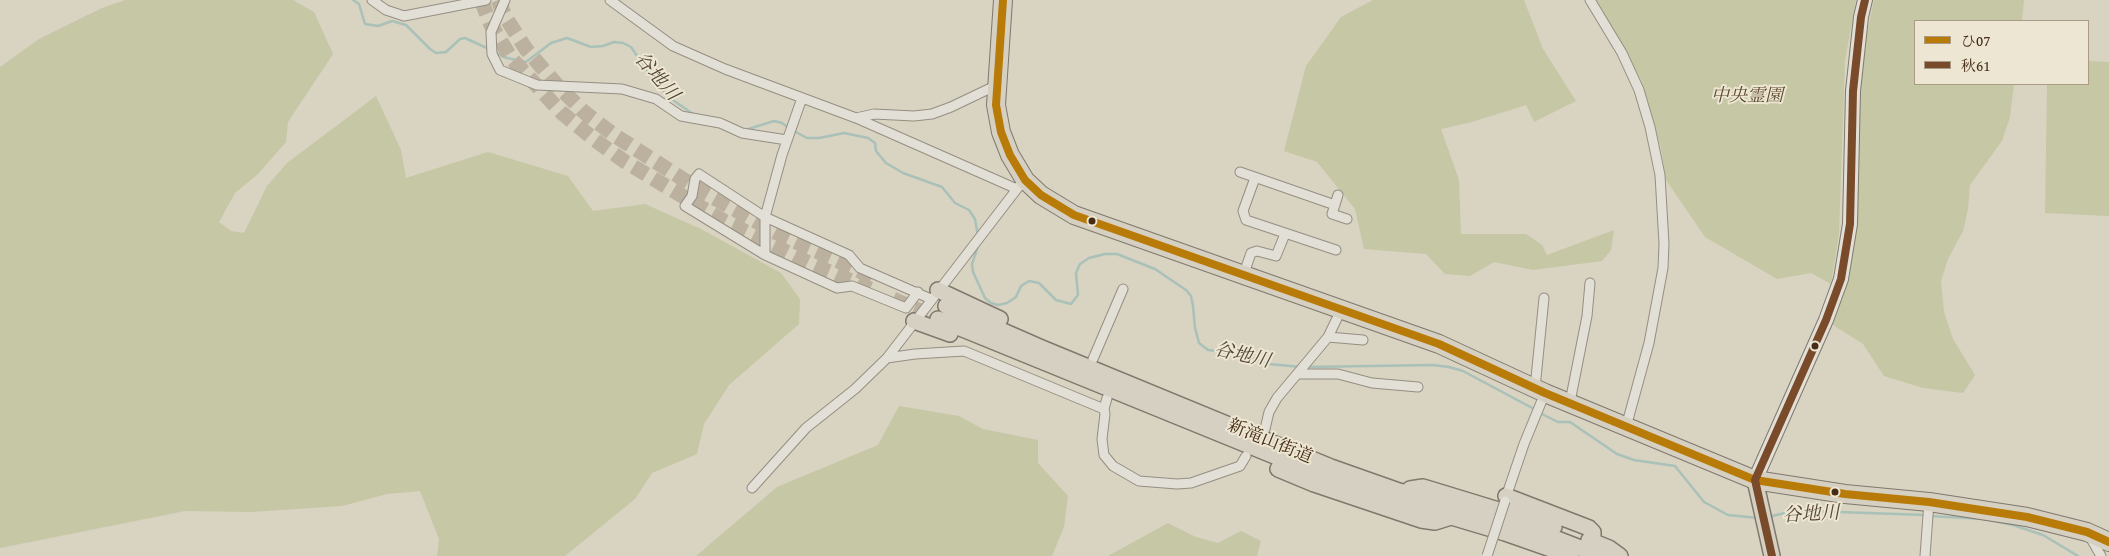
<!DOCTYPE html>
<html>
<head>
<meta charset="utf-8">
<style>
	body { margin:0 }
	#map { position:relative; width:2109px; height:556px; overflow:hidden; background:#d9d3c2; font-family:"Gentium Book Plus","Noto Serif JP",serif }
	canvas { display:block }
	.legend { position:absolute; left:1914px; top:20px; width:175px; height:65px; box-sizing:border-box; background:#ece6d2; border:1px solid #aa9b86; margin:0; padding:6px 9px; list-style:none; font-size:15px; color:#462b15 }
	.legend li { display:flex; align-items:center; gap:10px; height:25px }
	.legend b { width:25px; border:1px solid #aa9b86 }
</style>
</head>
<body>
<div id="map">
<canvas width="2109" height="556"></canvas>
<ul class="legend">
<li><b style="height:6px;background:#b97b07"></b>ひ07</li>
<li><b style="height:6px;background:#7a4b2a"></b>秋61</li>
</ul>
</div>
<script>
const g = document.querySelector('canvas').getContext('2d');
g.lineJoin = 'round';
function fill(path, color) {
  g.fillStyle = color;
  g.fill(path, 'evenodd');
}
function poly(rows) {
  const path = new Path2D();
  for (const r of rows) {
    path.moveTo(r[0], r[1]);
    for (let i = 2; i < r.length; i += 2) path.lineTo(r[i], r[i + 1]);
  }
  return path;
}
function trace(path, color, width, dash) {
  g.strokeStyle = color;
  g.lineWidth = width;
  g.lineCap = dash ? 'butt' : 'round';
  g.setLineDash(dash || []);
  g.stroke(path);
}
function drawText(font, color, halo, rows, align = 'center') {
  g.font = font + ' "Gentium Book Plus","Noto Serif JP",serif';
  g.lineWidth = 4;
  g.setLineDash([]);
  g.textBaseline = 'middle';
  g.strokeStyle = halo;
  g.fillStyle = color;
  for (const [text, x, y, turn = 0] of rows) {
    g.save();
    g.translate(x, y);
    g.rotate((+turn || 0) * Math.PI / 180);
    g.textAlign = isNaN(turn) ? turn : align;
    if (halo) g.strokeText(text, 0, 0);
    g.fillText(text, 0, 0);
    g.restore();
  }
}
const green = poly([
	[125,0,293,0,314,12,333,54,288,122,286,142,258,174,235,193,219,222,231,231,244,233,267,186,287,163,376,96,401,150,406,178,488,152,568,176,593,211,645,204,701,229,781,273,800,299,799,324,729,385,704,424,697,454,652,473,635,499,565,556,437,556,439,539,420,491,387,494,342,506,251,512,185,511,0,548,0,67,39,39,102,8],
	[1373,0,1524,0,1543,49,1576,101,1534,122,1526,105,1472,122,1441,129,1459,180,1461,234,1526,234,1542,245,1547,255,1614,230,1611,250,1602,261,1533,270,1494,262,1470,276,1445,274,1426,254,1364,249,1355,209,1317,162,1284,151,1306,66,1341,17],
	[1595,0,1856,0,1845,61,1839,234,1831,284,1811,273,1777,279,1705,237,1666,180,1661,149,1641,80],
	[1874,0,2024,0,2022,21,1915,21,1915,84,2014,84,2010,117,2002,141,1970,185,1968,209,1963,231,1948,259,1941,281,1944,312,1953,339,1975,375,1963,393,1923,388,1884,376,1863,344,1830,323,1859,139,1862,71,1867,33],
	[2088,61,2109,62,2109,216,2045,213,2047,84,2088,84],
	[899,406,959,416,983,429,1038,440,1038,463,1068,496,1064,527,1052,556,696,556,777,487,878,445],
	[1168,523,1196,537,1218,543,1241,531,1261,541,1257,556,1108,556]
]);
const stream = poly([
	[353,0,359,4,365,24,378,26,392,21,406,25,430,49,436,53,446,52,460,39,465,38,489,49],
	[494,52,507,58,526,62,551,43,567,38,591,47,603,46,614,42,623,43,631,47,653,79,670,98,693,114],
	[745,130,774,121,782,123,789,128],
	[794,131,807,138,819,138,844,133,868,138,875,143,876,151,886,163,903,173,942,187,955,203,969,210,975,219,978,236],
	[978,246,972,264,973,272,985,298,991,303,998,305,1007,303,1016,297,1021,286,1029,281,1039,283,1056,300,1071,304,1078,295,1076,273,1080,264,1089,258,1105,254,1117,254,1155,269,1186,290,1191,296,1193,306,1195,328,1199,343,1208,350,1236,353,1269,364,1301,367],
	[1306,367,1433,365,1449,367,1463,371,1536,410],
	[1540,413,1558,422,1570,422,1617,454,1634,460,1675,466,1704,502,1728,515,1758,518],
	[1930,516,1984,519,2013,525,2043,535,2078,556],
	[1768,517,1789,512,1811,511,1925,515]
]);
const primaryTunnel = poly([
	[481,0,491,25,511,58,562,113,595,140,624,161,722,220,811,264,870,289],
	[498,0,506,18,526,49,557,85,584,112,614,135,700,190,777,233,873,277],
	[893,299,938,319]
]);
const street = poly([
	[372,0,386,10,404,16,486,0],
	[505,0,491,32,492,54,500,70,537,85,622,89,656,99,681,116,720,123,742,133,787,140],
	[610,0,673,46,725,69,856,118,1017,189],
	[1590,0,1622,53,1639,90,1650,127,1660,175,1664,244,1663,268,1649,343,1626,427],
	[802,98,782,155,765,217,765,255,837,288,852,286,906,308,918,292],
	[856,118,874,114,914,116,932,114,951,107,997,85],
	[1240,172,1335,205],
	[1255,178,1243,211,1246,220,1336,250],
	[1338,195,1332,214,1347,219],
	[765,255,685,206,692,196,695,179,699,174,765,217,849,255,860,268,931,299],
	[1243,276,1251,253,1257,251,1276,256,1285,234],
	[1328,337,1363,340],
	[887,358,915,354,964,351,1104,409,1105,414,1102,439,1104,455,1113,466,1139,481,1177,484,1191,483,1240,466,1246,456],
	[1093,359,1123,289],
	[1297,374,1338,374,1372,383,1418,387],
	[1535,388,1544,298],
	[1570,402,1587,316,1590,283],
	[1104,409,1107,398],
	[1265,429,1269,412,1277,398,1328,337,1341,310],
	[752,488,806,428,855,389,887,358,1020,185],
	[1505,500,1524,444,1545,393],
	[2089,535,2101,556],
	[1925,556,1929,502]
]);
const secondary = poly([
	[1755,480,1826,320,1841,279,1850,224,1853,91,1861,17,1865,0]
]);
const primary = poly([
	[938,290,1000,319],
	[946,306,1042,348,1331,467,1399,491,1544,534,1601,556],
	[938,319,1299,466,1388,498,1505,533,1571,556],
	[914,321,950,334],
	[1278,469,1314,484,1421,520,1435,522,1451,517],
	[1755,480,1772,556],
	[1410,489,1423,487,1433,490,1554,527],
	[1506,496,1589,528,1593,532,1593,542],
	[1589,540,1609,548,1620,556]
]);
const highway = poly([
	[1003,0,996,105,1001,132,1010,155,1025,180,1041,195,1074,215,1439,344,1545,393,1755,480,1845,494,1929,502,2027,517,2087,532,2109,542]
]);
const streetBridge = poly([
	[1487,556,1505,501]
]);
const bus1 = poly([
	[1003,0,996,105,1001,132,1010,155,1025,180,1041,195,1074,215,1439,344,1545,393,1755,480,1845,494,1929,502,2027,517,2087,532,2109,542]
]);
const bus2 = poly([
	[1772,556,1755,480,1826,320,1841,279,1850,224,1853,91,1861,17,1865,0]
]);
const markers = [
	[1092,221,4.5,"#462b15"],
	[1815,346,4.5,"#462b15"],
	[1835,492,4.5,"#462b15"]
];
const parkNames = [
	["中央霊園",1747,96]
];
const streetNames = [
	["新滝山街道",1270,442,22]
];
const waterNames = [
	["谷地川",656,77,49],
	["谷地川",1242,356,13],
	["谷地川",1811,515,-3]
];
fill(green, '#c5c7a5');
trace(stream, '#a9c1b8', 2.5);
trace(primaryTunnel, '#bcb19f', 15, [15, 8]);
trace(street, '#958e82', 11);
trace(secondary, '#7f786c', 16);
trace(primary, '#7f786c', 18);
trace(highway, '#7f786c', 20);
trace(street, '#e2dfd6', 9);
trace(secondary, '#e2dfd6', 14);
trace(primary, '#d6d0c2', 15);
trace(highway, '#d6d0c2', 18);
trace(streetBridge, '#958e82', 11, []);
trace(streetBridge, '#e2dfd6', 9);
trace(bus1, '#b97b07', 8);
trace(bus2, '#7a4b2a', 8);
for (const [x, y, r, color] of markers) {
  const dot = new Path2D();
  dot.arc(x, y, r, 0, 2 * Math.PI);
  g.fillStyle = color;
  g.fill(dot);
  trace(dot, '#ece6d2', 2);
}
drawText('italic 18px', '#5c482d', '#ece6d2', parkNames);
drawText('18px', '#462b15', '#ece6d2', streetNames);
drawText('italic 19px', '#564735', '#ece6d2', waterNames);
</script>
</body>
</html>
